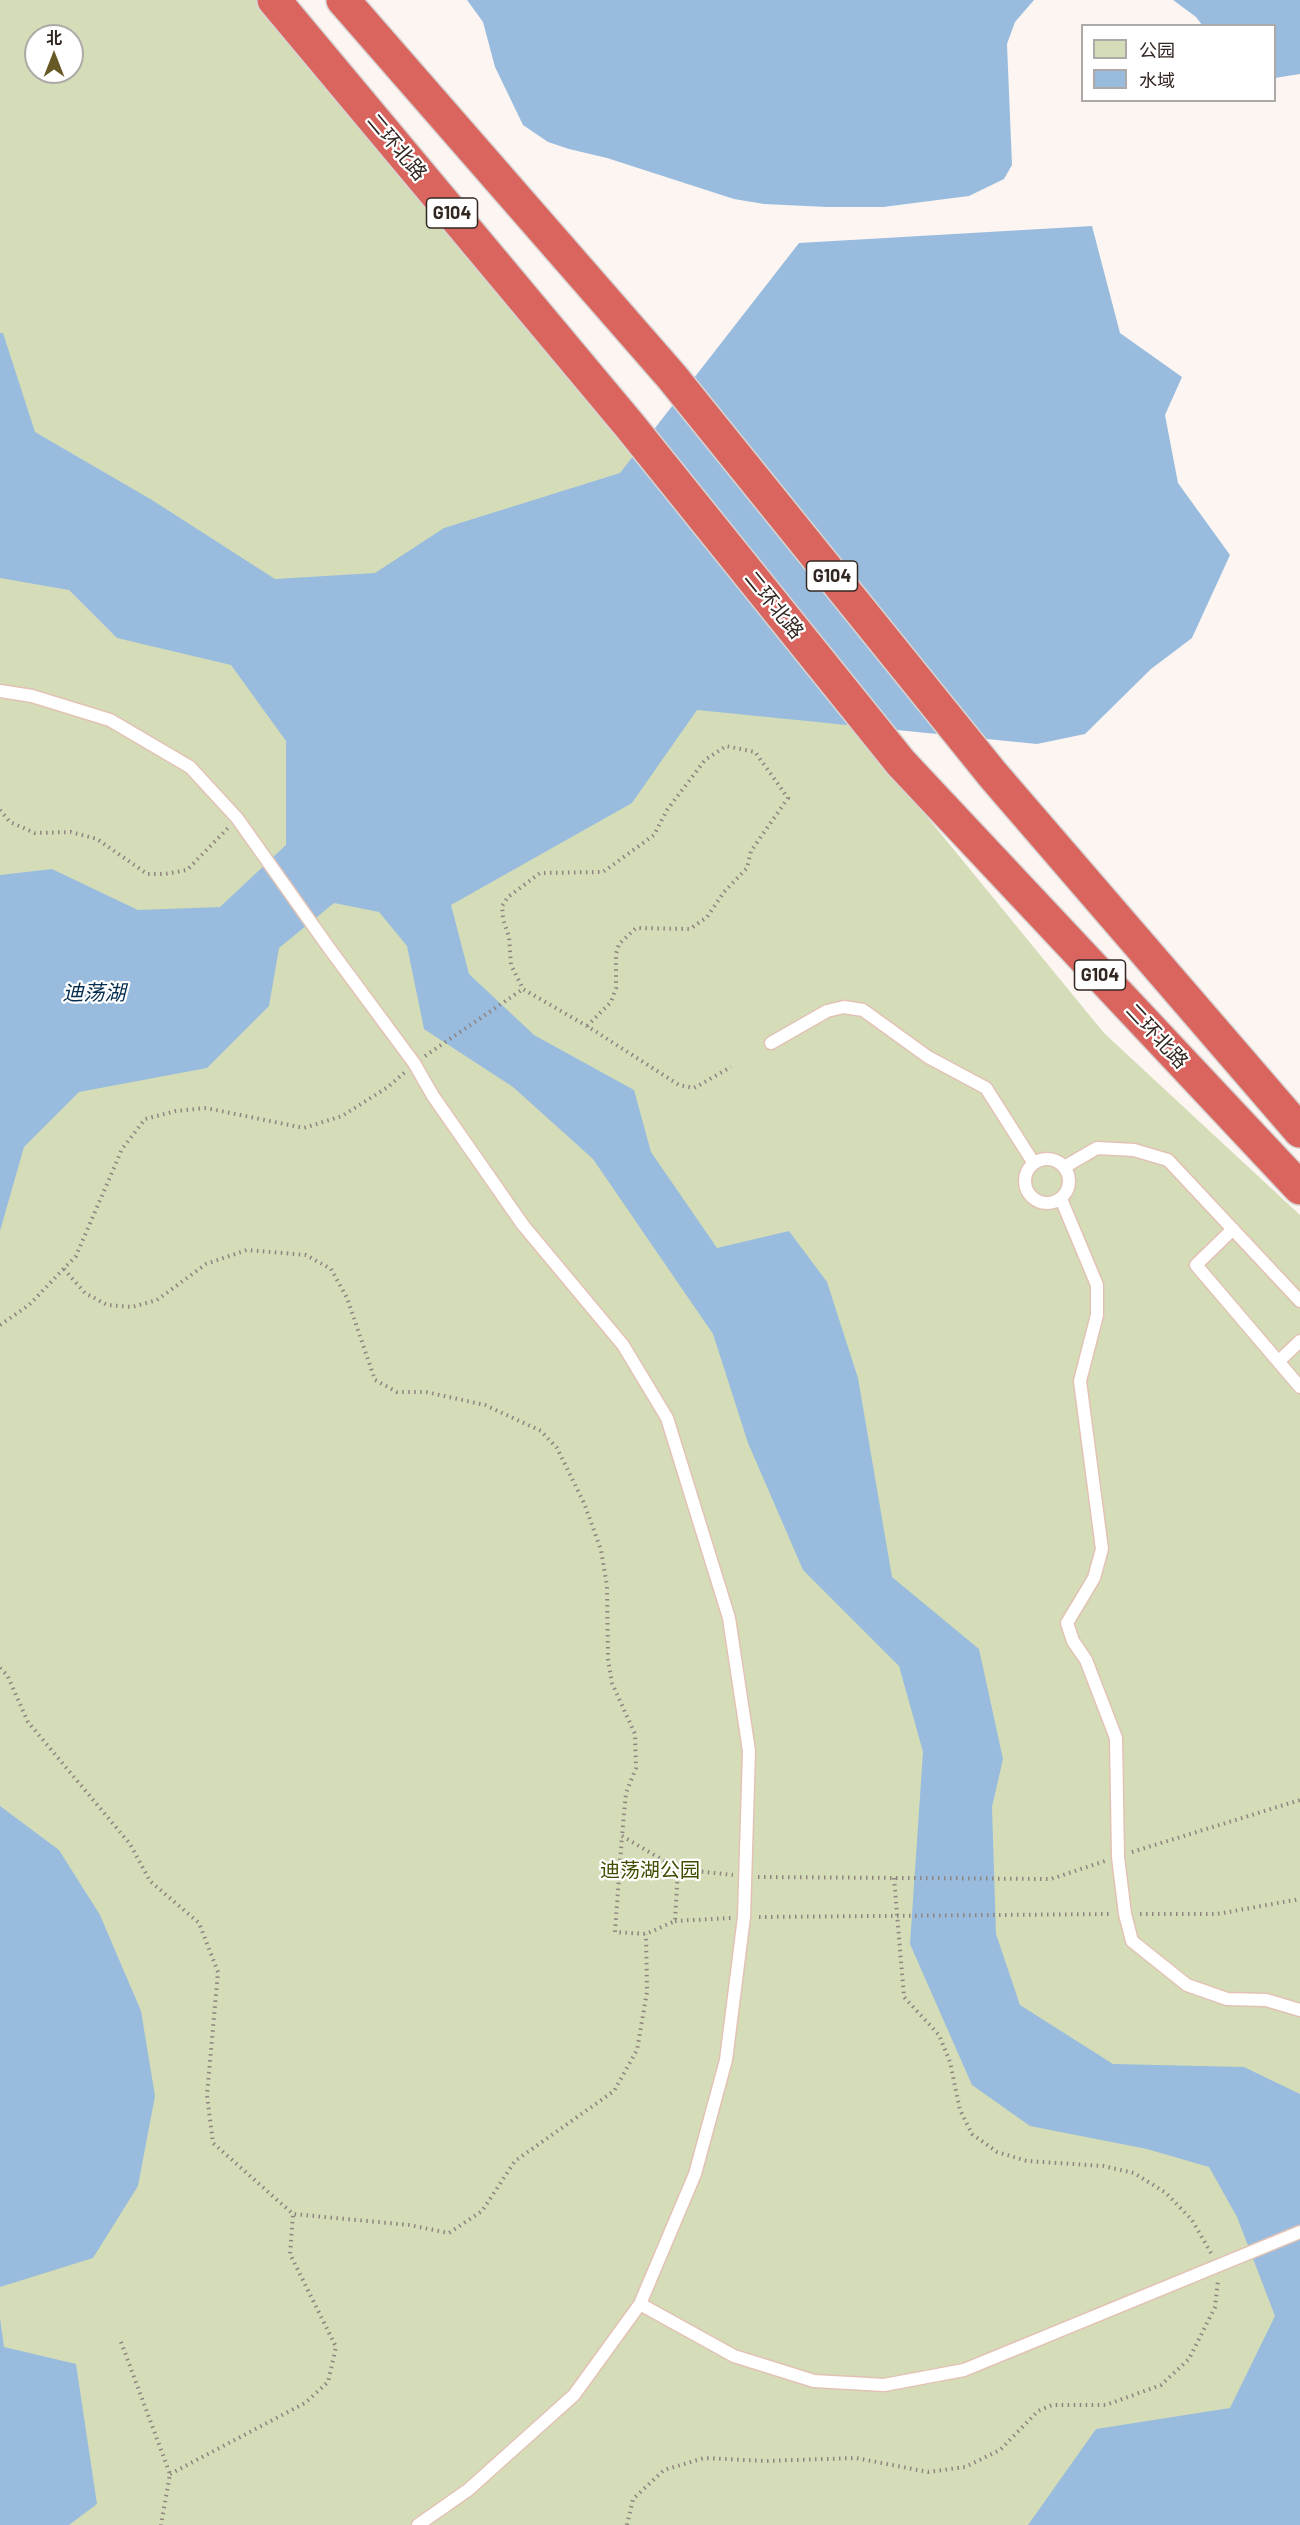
<!DOCTYPE html>
<html>
<head>
<meta charset="utf-8">
<style>
	body { margin:0 }
	#map { position:relative; width:1300px; height:2525px; overflow:hidden; background:#fcf5f2; font-family:Barlow,"Noto Sans SC",sans-serif }
	canvas { display:block }
	.legend { position:absolute; left:1081px; top:24px; width:195px; height:78px; box-sizing:border-box; background:#fff; border:2px solid #ada9a7; margin:0; padding:8px 10px; list-style:none; font-size:18px; color:#332722 }
	.legend li { display:flex; align-items:center; gap:12px; height:30px }
	.legend b { width:30px; border:2px solid #ada9a7 }
	.north { position:absolute; left:24px; top:24px; width:60px; height:60px; box-sizing:border-box; background:#fff; border:2px solid #ada9a7; border-radius:50%; rotate:0deg; font-size:16px; font-weight:700; line-height:24px; text-align:center; color:#332722 }
	.north::after { content:''; display:block; margin:auto; width:21px; height:27px; background:#665926; clip-path:polygon(50% 0,100% 100%,50% 72%,0 100%) }
</style>
</head>
<body>
<div id="map">
<canvas width="1300" height="2525"></canvas>
<ul class="legend">
<li><b style="height:16px;background:#d5ddb8"></b>公园</li>
<li><b style="height:16px;background:#99bcde"></b>水域</li>
</ul>
<div class="north">北</div>
</div>
<script>
const g = document.querySelector('canvas').getContext('2d');
g.lineJoin = 'round';
function fill(path, color) {
  g.fillStyle = color;
  g.fill(path, 'evenodd');
}
function poly(rows) {
  const path = new Path2D();
  for (const r of rows) {
    if (r.length === 3) {
      path.moveTo(r[0] + r[2], r[1]);
      path.arc(r[0], r[1], r[2], 0, 2 * Math.PI);
      continue;
    }
    path.moveTo(r[0], r[1]);
    for (let i = 2; i < r.length; i += 2) path.lineTo(r[i], r[i + 1]);
  }
  return path;
}
function trace(path, color, width, dash) {
  g.strokeStyle = color;
  g.lineWidth = width;
  g.lineCap = dash ? 'butt' : 'round';
  g.setLineDash(dash || []);
  g.stroke(path);
}
function drawText(font, color, halo, rows, align = 'center') {
  g.font = font + ' Barlow,"Noto Sans SC",sans-serif';
  g.lineWidth = 4.5;
  g.setLineDash([]);
  g.textBaseline = 'middle';
  g.strokeStyle = halo;
  g.fillStyle = color;
  for (const [text, x, y, turn = 0] of rows) {
    g.save();
    g.translate(x, y);
    g.rotate((+turn || 0) * Math.PI / 180);
    g.textAlign = isNaN(turn) ? turn : align;
    if (halo) g.strokeText(text, 0, 0);
    g.fillText(text, 0, 0);
    g.restore();
  }
}
const green = poly([
	[0,0,258,0,1104,1033,1300,1215,1300,2525,0,2525],
	[36,36,72,36,72,72,36,72]
]);
const water = poly([
	[467,0,1034,0,1015,22,1007,44,1012,165,1004,179,969,196,883,207,827,207,764,204,734,199,607,158,569,149,548,142,523,125,495,67,483,22],
	[1173,0,1300,0,1300,74,1275,78,1274,26,1202,25,1196,17],
	[1092,226,1120,333,1182,377,1165,415,1178,483,1230,555,1192,638,1151,669,1085,734,1037,744,697,710,632,803,451,905,469,974,534,1035,634,1090,651,1152,717,1248,789,1231,827,1282,858,1378,892,1577,979,1649,1003,1759,992,1807,996,1934,1020,2005,1113,2064,1244,2067,1300,2094,1300,2525,1028,2525,1096,2429,1230,2408,1275,2316,1237,2217,1209,2167,1147,2149,1030,2126,972,2085,910,1944,923,1752,899,1666,803,1570,748,1443,713,1334,593,1159,513,1087,424,1029,407,946,379,912,334,903,279,948,269,1006,207,1068,79,1092,24,1147,0,1231,0,875,52,869,138,910,220,907,286,845,286,741,231,665,117,638,69,590,0,578,0,333,3,333,35,432,152,500,275,579,375,573,444,528,620,473,799,243],
	[0,1806,59,1850,100,1915,141,2011,155,2096,138,2186,93,2258,0,2287],
	[0,2318,4,2347,76,2364,97,2504,69,2525,0,2525]
]);
const path = poly([
	[0,810,10,822,35,833,71,832,97,839,147,874,165,874,187,870,228,828],
	[587,1026,611,1002,616,988,616,954,619,944,636,928,690,929,707,917,724,892,747,868,751,851,788,798,755,752,726,746,705,760,667,810,654,835,603,872,540,873,508,897,502,906,503,919,509,937,511,965,523,989,587,1026,679,1085,694,1088,731,1067],
	[425,1056,523,989],
	[64,1269,85,1293,107,1305,132,1307,157,1300,206,1264,247,1250,306,1255,331,1269,347,1298,375,1380,397,1392,426,1392,485,1405,541,1431,557,1448,584,1503,601,1550,607,1586,608,1659,612,1683,635,1734,636,1768,626,1793,622,1836],
	[0,1325,29,1305,76,1256,122,1149,145,1119,176,1111,206,1108,304,1128,342,1116,388,1087,405,1072],
	[0,1668,7,1675,28,1722,130,1844,150,1881,199,1923,218,1972,207,2095,213,2143,293,2214,409,2225,449,2233,482,2211,515,2161,614,2091,637,2050,647,1992,646,1934],
	[622,1836,678,1869,675,1921,646,1934,615,1932,622,1836],
	[1132,1852,1300,1800],
	[678,1869,733,1875],
	[758,1877,1051,1879,1105,1861],
	[894,1878,904,1997,939,2035,950,2062,960,2110,972,2134,997,2152,1027,2161,1103,2166,1134,2173,1166,2193,1192,2220,1211,2253],
	[1140,1914,1217,1914,1300,1899],
	[759,1917,1112,1914],
	[675,1921,731,1918],
	[121,2342,170,2474,161,2525],
	[170,2474,305,2403,328,2382,336,2347,290,2254,293,2214],
	[627,2525,633,2499,664,2470,704,2458,766,2461,856,2458,928,2472,965,2467,1000,2450,1038,2411,1052,2405,1106,2405,1161,2385,1189,2359,1215,2307,1218,2281]
]);
const lane = poly([
	[0,691,32,696,110,720,190,767,237,818,329,948,414,1063,433,1096,523,1225,623,1345,667,1418,729,1618,749,1751,744,1917,726,2060,695,2174,640,2304,574,2395,468,2490,418,2525],
	[771,1043,827,1011,844,1007,863,1010,928,1057,986,1088,1033,1162],
	[1047,1181,22],
	[1066,1166,1097,1148,1134,1150,1168,1160,1300,1301],
	[1061,1199,1097,1285,1097,1315,1080,1381,1102,1549,1094,1578,1067,1623,1073,1641,1086,1660,1116,1738,1118,1857,1125,1914,1132,1941,1187,1985,1227,1999,1266,2000,1300,2010],
	[1233,1229,1196,1265,1300,1387],
	[1279,1361,1300,1341],
	[640,2304,734,2356,814,2381,884,2385,964,2370,1300,2232]
]);
const highway = poly([
	[274,0,630,426,901,763,1300,1188],
	[343,0,672,377,993,775,1300,1131]
]);
const shields = [
	[452,213,51],
	[832,576,51],
	[1100,975,51]
];
const shieldNames = [
	["G104",452,213],
	["G104",832,576],
	["G104",1100,975]
];
const streetNames = [
	["二环北路",397,147,50],
	["二环北路",774,605,51],
	["二环北路",1157,1036,47]
];
const parkNames = [
	["迪荡湖公园",650,1870]
];
const waterNames = [
	["迪荡湖",94,993]
];
fill(green, '#d5ddb8');
fill(water, '#99bcde');
trace(lane, '#e2c2b4', 15);
trace(highway, '#d6d4d3', 36);
trace(path, '#8e8480', 4, [1.5, 4.5]);
trace(lane, '#fff', 12);
trace(highway, '#da655e', 33);
for (const [x, y, w] of shields) {
  const box = new Path2D();
  box.roundRect(x - w / 2, y - 15, w, 30, 4.5);
  g.fillStyle = '#fff';
  g.fill(box);
  trace(box, '#332722', 1.5);
}
drawText('bold 18px', '#332722', null, shieldNames);
drawText('20px', '#332722', '#fff', streetNames);
drawText('20px', '#434c00', '#fff', parkNames);
drawText('italic 21px', '#052e4f', '#fff', waterNames);
</script>
</body>
</html>
